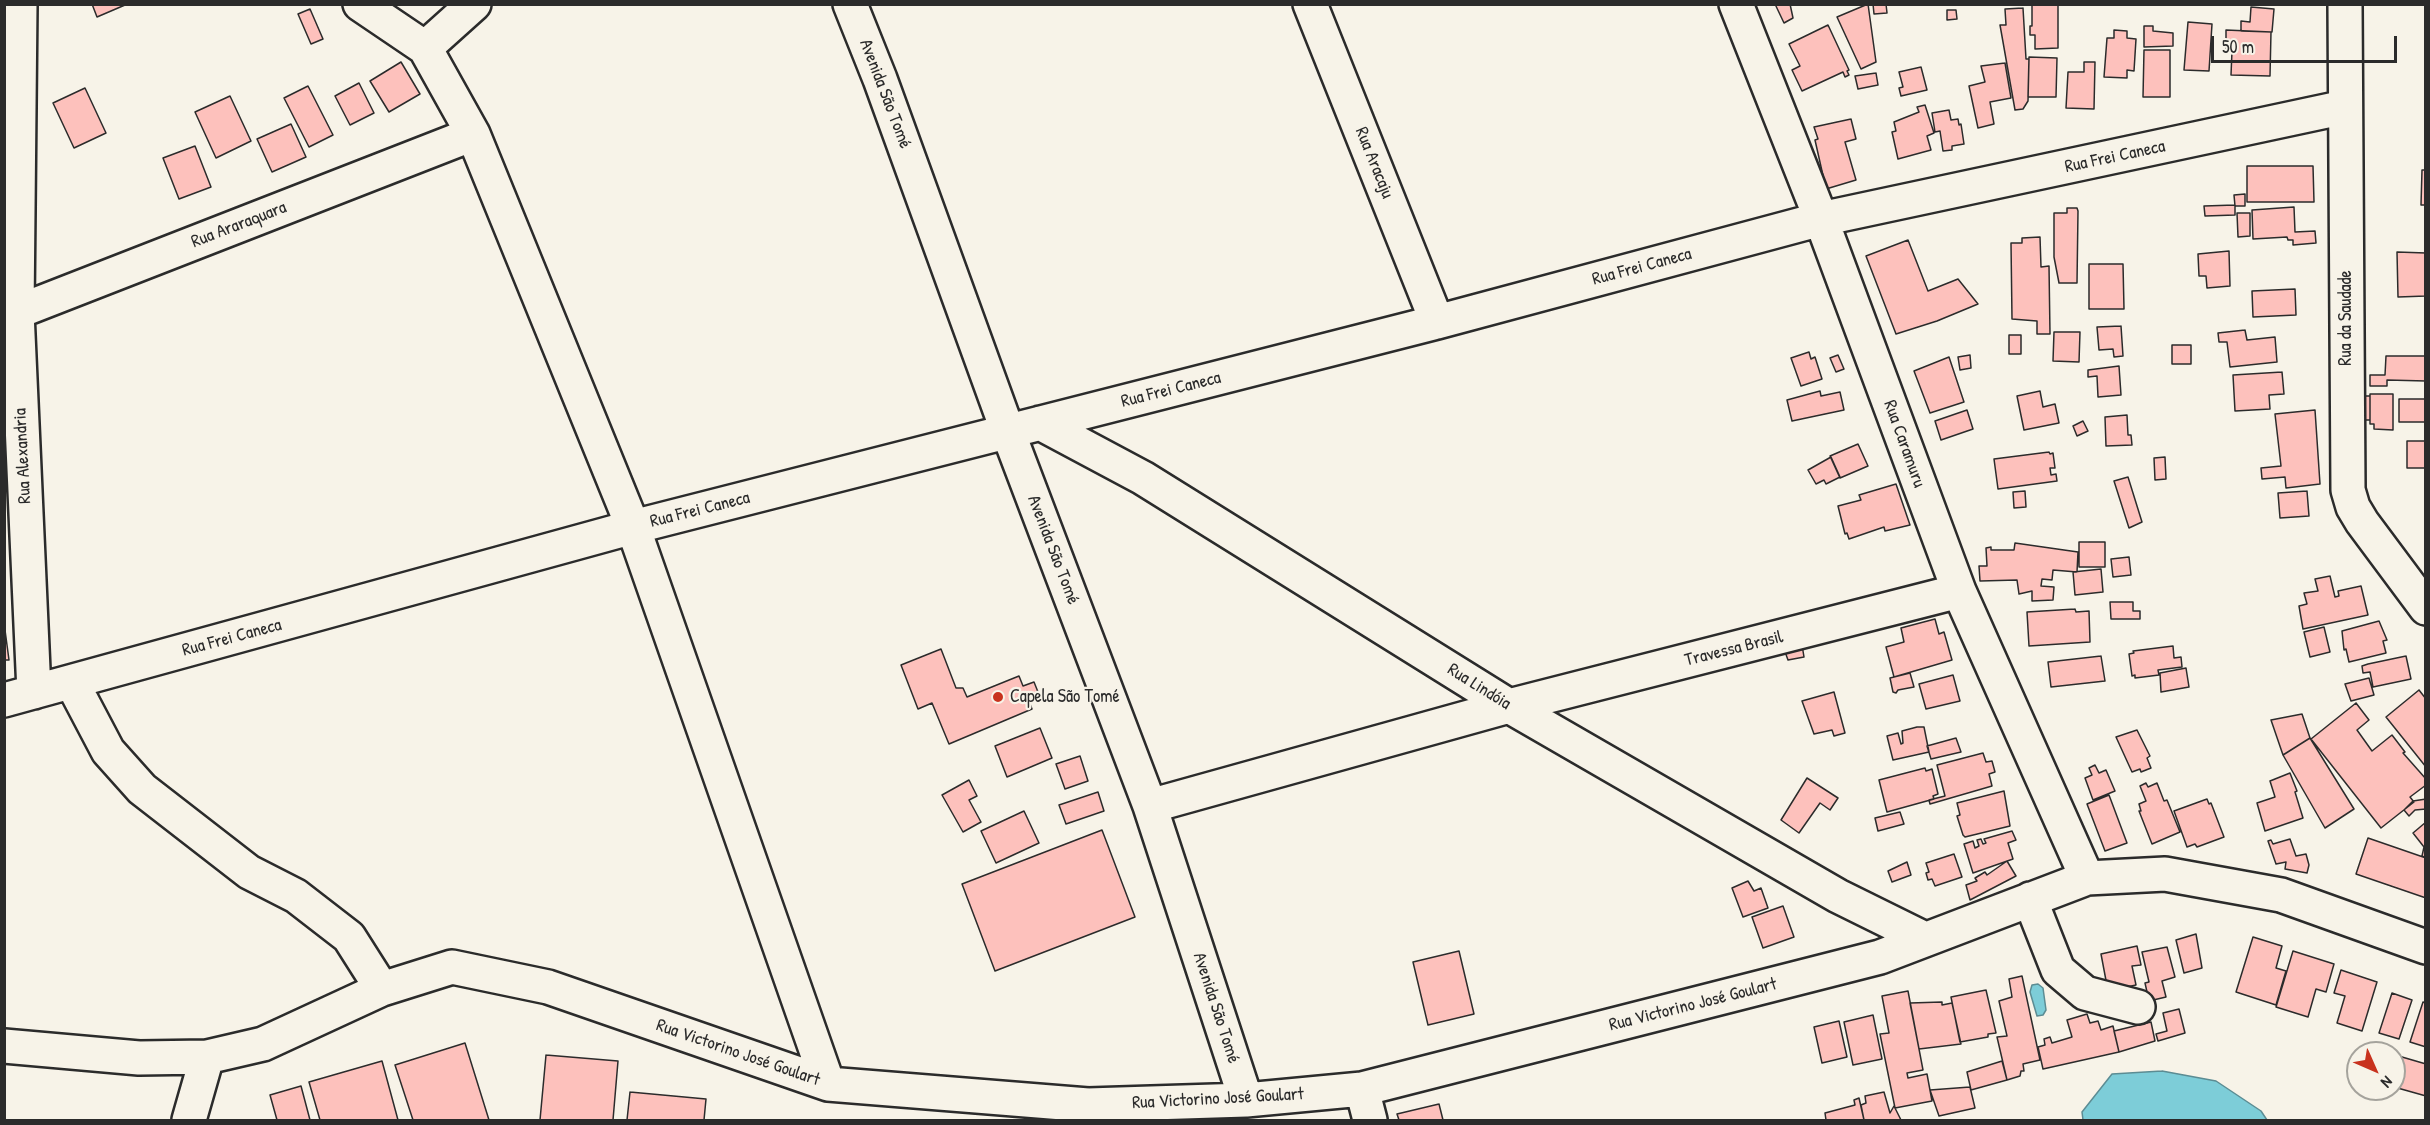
<!DOCTYPE html>
<html>
<head>
<meta charset="utf-8">
<style>
	body { margin:0 }
	#map { position:relative; width:2430px; height:1125px; overflow:hidden; background:#f7f3e8; font-family:"Patrick Hand",sans-serif }
	canvas { display:block }
	.frame { position:absolute; inset:0; border:6px solid #2b2b2b; pointer-events:none }
	.north { position:absolute; left:2346px; top:1041px; width:60px; height:60px; box-sizing:border-box; background:#f7f3e8; border:2px solid #a5a39c; border-radius:50%; rotate:135deg; font-size:16px; font-weight:700; line-height:24px; text-align:center; color:#2b2b2b }
	.north::after { content:''; display:block; margin:auto; width:21px; height:27px; background:#c8321e; clip-path:polygon(50% 0,100% 100%,50% 72%,0 100%) }
	.scale { position:absolute; left:2211px; top:36px; width:186px; height:27px; box-sizing:border-box; border:3px solid #2b2b2b; border-top:0; padding-left:8px; font-size:18px; line-height:21px; white-space:nowrap; color:#2b2b2b; -webkit-text-stroke:4px #f7f3e8; paint-order:stroke }
</style>
</head>
<body>
<div id="map">
<canvas width="2430" height="1125"></canvas>
<div class="frame"></div>
<div class="north">N</div>
<div class="scale">50 m</div>
</div>
<script>
const g = document.querySelector('canvas').getContext('2d');
g.lineJoin = 'round';
function fill(path, color) {
  g.fillStyle = color;
  g.fill(path, 'evenodd');
}
function poly(rows) {
  const path = new Path2D();
  for (const r of rows) {
    path.moveTo(r[0], r[1]);
    for (let i = 2; i < r.length; i += 2) path.lineTo(r[i], r[i + 1]);
  }
  return path;
}
function trace(path, color, width, dash) {
  g.strokeStyle = color;
  g.lineWidth = width;
  g.lineCap = dash ? 'butt' : 'round';
  g.setLineDash(dash || []);
  g.stroke(path);
}
function drawText(font, color, halo, rows, align = 'center') {
  g.font = font + ' "Patrick Hand",sans-serif';
  g.lineWidth = 4.5;
  g.setLineDash([]);
  g.textBaseline = 'middle';
  g.strokeStyle = halo;
  g.fillStyle = color;
  for (const [text, x, y, turn = 0] of rows) {
    g.save();
    g.translate(x, y);
    g.rotate((+turn || 0) * Math.PI / 180);
    g.textAlign = isNaN(turn) ? turn : align;
    if (halo) g.strokeText(text, 0, 0);
    g.fillText(text, 0, 0);
    g.restore();
  }
}
const water = poly([
	[2038,984,2043,988,2046,1010,2043,1015,2037,1016,2030,992,2032,985,2038,984],
	[2162,1071,2216,1081,2261,1111,2267,1120,2083,1120,2082,1112,2112,1074,2162,1071]
]);
const building = poly([
	[92,4,125,4,125,5,97,17,92,4],
	[1775,4,1790,4,1793,18,1784,23,1775,4],
	[1868,4,1876,62,1861,69,1837,17,1868,4],
	[1873,4,1886,4,1887,13,1874,14,1873,4],
	[2032,4,2058,4,2058,48,2035,49,2035,35,2030,35,2030,26,2032,26,2032,4],
	[2251,7,2274,9,2272,32,2241,31,2241,21,2250,22,2251,7],
	[2023,8,2026,59,2029,59,2028,101,2023,109,2015,110,2000,25,2006,25,2005,9,2023,8],
	[310,9,323,39,311,44,298,14,310,9],
	[1947,10,1956,10,1957,19,1947,20,1947,10],
	[2188,22,2212,24,2209,71,2184,70,2188,22],
	[1828,25,1849,70,1847,71,1849,75,1845,77,1843,72,1802,91,1792,70,1800,66,1789,44,1828,25],
	[2144,26,2153,26,2153,31,2173,33,2173,46,2144,47,2144,26],
	[2114,30,2127,31,2127,38,2136,39,2134,71,2127,70,2127,78,2104,77,2107,38,2114,38,2114,30],
	[2226,30,2271,32,2270,76,2231,75,2232,51,2226,51,2226,30],
	[2144,50,2170,50,2170,97,2143,97,2144,50],
	[2029,57,2057,58,2056,97,2028,97,2029,57],
	[401,62,420,94,389,112,370,81,401,62],
	[2084,62,2095,62,2094,109,2066,108,2068,72,2084,72,2084,62],
	[2005,63,2011,98,1990,102,1994,124,1978,128,1969,86,1985,82,1981,66,2005,63],
	[1921,67,1927,90,1901,96,1899,88,1903,87,1899,72,1921,67],
	[1876,73,1878,85,1858,89,1855,76,1876,73],
	[359,83,374,113,350,125,335,96,359,83],
	[308,86,333,135,309,147,284,98,308,86],
	[85,88,106,133,74,148,53,103,85,88],
	[230,96,251,141,216,158,195,112,230,96],
	[1925,105,1934,133,1927,136,1931,150,1898,159,1892,132,1896,131,1894,122,1919,112,1917,107,1925,105],
	[1949,110,1951,120,1958,119,1959,125,1961,124,1964,144,1952,146,1952,150,1943,151,1940,131,1935,132,1932,113,1949,110],
	[1851,119,1856,139,1845,142,1856,180,1826,189,1815,140,1818,139,1814,127,1851,119],
	[291,124,306,157,272,172,257,139,291,124],
	[195,146,211,187,179,199,163,158,195,146],
	[2247,166,2313,166,2314,202,2247,202,2247,166],
	[2422,170,2426,170,2426,205,2421,205,2422,170],
	[2245,194,2245,206,2235,206,2234,195,2245,194],
	[2235,205,2235,215,2205,216,2204,206,2235,205],
	[2294,207,2295,232,2315,231,2316,243,2293,245,2293,240,2288,240,2287,237,2253,239,2252,210,2294,207],
	[2067,208,2077,208,2078,211,2077,283,2059,283,2054,257,2054,213,2067,213,2067,208],
	[2237,213,2250,213,2250,236,2238,237,2237,213],
	[2040,237,2041,267,2049,266,2050,334,2037,334,2037,321,2012,319,2011,243,2022,243,2022,238,2040,237],
	[1908,240,1928,291,1958,279,1978,304,1937,321,1896,334,1866,256,1908,240],
	[2229,251,2230,286,2207,288,2206,276,2199,276,2198,254,2229,251],
	[2397,252,2426,253,2426,296,2398,297,2397,252],
	[2089,264,2123,264,2124,309,2089,309,2089,264],
	[2295,289,2296,315,2253,317,2252,291,2295,289],
	[2121,326,2123,356,2114,357,2113,349,2099,350,2097,327,2121,326],
	[2245,330,2247,340,2275,337,2277,362,2230,367,2227,342,2219,342,2218,333,2245,330],
	[2054,332,2080,332,2079,362,2053,361,2054,332],
	[2009,335,2021,335,2021,354,2009,354,2009,335],
	[2172,345,2191,345,2191,364,2172,364,2172,345],
	[1809,352,1811,359,1815,357,1822,379,1801,386,1791,358,1809,352],
	[1838,355,1844,369,1836,372,1830,358,1838,355],
	[1970,355,1971,368,1960,370,1958,357,1970,355],
	[2386,356,2426,356,2426,381,2387,380,2387,386,2370,386,2370,375,2385,375,2386,356],
	[1949,357,1964,402,1930,413,1914,371,1949,357],
	[2119,366,2121,395,2098,397,2097,376,2088,377,2088,370,2119,366],
	[2282,372,2284,394,2269,395,2270,409,2235,411,2233,375,2282,372],
	[1820,391,1821,396,1840,392,1844,410,1792,421,1787,400,1820,391],
	[2040,391,2043,407,2055,404,2059,423,2024,430,2017,396,2040,391],
	[2370,394,2393,394,2393,430,2374,429,2374,424,2370,424,2370,394],
	[2363,396,2370,396,2370,420,2362,420,2363,396],
	[2399,399,2426,399,2426,422,2399,422,2399,399],
	[1967,410,1973,429,1941,440,1935,421,1967,410],
	[2315,410,2320,484,2286,488,2285,477,2262,479,2261,468,2281,466,2275,414,2315,410],
	[2127,415,2128,435,2131,435,2132,445,2106,446,2105,417,2127,415],
	[2083,421,2088,431,2077,436,2073,426,2083,421],
	[2407,441,2426,441,2426,468,2407,468,2407,441],
	[1858,444,1868,466,1840,478,1830,456,1858,444],
	[2049,452,2050,454,2053,453,2055,468,2050,468,2051,475,2056,474,2057,481,1998,489,1994,459,2049,452],
	[1831,457,1840,477,1826,484,1824,480,1816,484,1808,470,1831,457],
	[2165,457,2166,479,2155,480,2154,458,2165,457],
	[2128,477,2142,522,2129,528,2114,481,2128,477],
	[1896,484,1910,525,1885,531,1884,527,1849,539,1847,533,1845,534,1838,506,1861,500,1859,495,1896,484],
	[2025,491,2026,507,2014,508,2013,492,2025,491],
	[2307,491,2309,516,2280,518,2278,493,2307,491],
	[2079,542,2105,542,2105,567,2079,567,2079,542],
	[2015,543,2078,552,2077,572,2053,570,2052,580,2042,579,2041,586,2054,587,2053,600,2032,601,2032,591,2019,594,2017,580,1980,581,1979,566,1987,566,1986,548,1991,547,1991,550,2014,550,2015,543],
	[2129,557,2131,575,2113,577,2111,559,2129,557],
	[2101,569,2103,592,2075,595,2073,572,2101,569],
	[2330,576,2335,597,2339,596,2338,591,2361,586,2368,615,2303,629,2299,606,2307,604,2304,593,2318,591,2315,579,2330,576],
	[2110,602,2133,602,2133,611,2140,611,2140,619,2111,619,2110,602],
	[2075,609,2076,612,2089,611,2090,642,2029,646,2027,612,2075,609],
	[1935,619,1939,634,1944,632,1952,660,1894,677,1886,647,1904,642,1901,628,1935,619],
	[2379,621,2387,640,2383,641,2386,653,2349,662,2346,649,2344,650,2342,631,2379,621],
	[2324,627,2330,652,2310,657,2304,632,2324,627],
	[5,630,9,660,4,660,4,630,5,630],
	[1802,645,1804,657,1788,660,1784,649,1802,645],
	[2173,646,2174,658,2181,657,2182,667,2158,670,2159,675,2135,678,2135,675,2132,676,2129,654,2134,653,2133,651,2173,646],
	[941,649,956,688,963,688,967,697,1019,676,1023,686,1034,682,1038,692,1027,696,1032,709,949,744,932,703,918,709,901,665,941,649],
	[2101,656,2105,681,2051,687,2048,662,2101,656],
	[2406,656,2411,679,2373,687,2370,672,2363,673,2362,666,2368,664,2406,656],
	[2186,668,2189,687,2161,692,2160,673,2186,668],
	[1910,673,1914,687,1898,690,1896,693,1893,692,1890,678,1910,673],
	[1953,675,1960,701,1926,709,1919,684,1953,675],
	[2369,678,2374,695,2351,701,2345,684,2369,678],
	[2419,690,2426,699,2426,767,2386,717,2419,690],
	[1834,692,1845,733,1834,736,1832,730,1814,734,1802,701,1834,692],
	[2356,703,2369,720,2357,730,2372,751,2392,735,2405,752,2403,753,2426,779,2426,785,2410,797,2414,802,2381,828,2311,739,2356,703],
	[2302,714,2310,738,2283,755,2271,720,2302,714],
	[1917,727,1924,727,1929,752,1893,760,1887,736,1898,733,1901,744,1903,743,1902,731,1917,727],
	[1040,728,1052,758,1007,777,995,746,1040,728],
	[2137,730,2150,756,2147,758,2151,768,2141,772,2140,769,2132,772,2116,737,2137,730],
	[1956,738,1961,752,1931,759,1927,746,1956,738],
	[2310,738,2354,809,2325,828,2283,755,2310,738],
	[1983,753,1986,762,1992,761,1995,772,1989,774,1992,786,1930,804,1929,800,1945,796,1937,765,1983,753],
	[1080,756,1088,781,1065,789,1056,764,1080,756],
	[2095,765,2099,773,2106,770,2115,791,2093,800,2085,778,2092,775,2089,768,2095,765],
	[1925,768,1926,771,1932,769,1938,794,1933,796,1934,799,1887,812,1879,780,1925,768],
	[2290,773,2297,791,2295,792,2303,818,2265,831,2257,803,2275,797,2270,781,2290,773],
	[1807,778,1838,798,1830,810,1820,803,1799,833,1781,820,1807,778],
	[969,780,977,796,969,800,981,822,963,832,942,795,969,780],
	[2146,783,2148,787,2157,783,2164,801,2167,800,2180,832,2152,844,2139,811,2141,811,2139,804,2146,801,2140,786,2146,783],
	[2004,791,2010,826,1965,837,1963,835,1957,816,1960,815,1957,803,2004,791],
	[1098,792,1104,811,1066,824,1059,805,1098,792],
	[2109,795,2127,843,2105,851,2087,804,2109,795],
	[2207,799,2209,804,2211,803,2224,837,2197,847,2195,844,2187,847,2174,811,2207,799],
	[2426,799,2426,809,2415,810,2409,816,2404,810,2413,801,2426,799],
	[1024,811,1039,843,996,863,981,831,1024,811],
	[1900,812,1904,824,1878,831,1875,818,1900,812],
	[2426,822,2426,858,2422,856,2424,847,2413,833,2426,822],
	[1102,830,1135,917,995,971,962,884,1102,830],
	[2012,831,2016,840,2008,843,2013,859,1973,873,1964,844,1973,841,1975,848,1979,846,1977,840,1981,839,1983,844,1986,843,1984,839,2012,831],
	[2368,838,2426,858,2426,898,2356,874,2368,838],
	[2290,839,2296,856,2306,854,2309,865,2307,873,2285,869,2286,862,2276,864,2268,841,2271,840,2273,844,2290,839],
	[1954,854,1962,877,1935,886,1932,879,1928,880,1926,873,1929,872,1926,863,1954,854],
	[2007,861,2016,876,1970,900,1966,885,1977,881,1975,878,1985,872,1987,875,2007,861],
	[1907,862,1911,875,1892,882,1888,871,1907,862],
	[1748,881,1754,891,1761,888,1768,908,1743,917,1732,888,1748,881],
	[1783,906,1794,937,1763,948,1752,917,1783,906],
	[2196,934,2202,968,2184,973,2176,940,2196,934],
	[2253,937,2282,946,2276,968,2286,971,2276,1005,2236,992,2253,937],
	[2137,946,2141,965,2132,966,2136,985,2108,991,2101,954,2137,946],
	[2167,947,2175,977,2162,981,2166,997,2149,1001,2145,983,2149,982,2142,952,2167,947],
	[1459,951,1474,1014,1428,1025,1413,962,1459,951],
	[2293,951,2334,964,2326,992,2316,989,2308,1017,2276,1007,2293,951],
	[2341,970,2377,982,2362,1031,2337,1023,2345,996,2334,993,2341,970],
	[2022,976,2040,1060,2023,1064,2024,1071,2021,1071,2020,1076,2007,1080,1997,1037,2007,1036,1999,1001,2012,997,2009,979,2022,976],
	[1986,990,1996,1033,1988,1034,1988,1037,1960,1042,1951,997,1986,990],
	[1908,991,1923,1070,1907,1073,1908,1078,1927,1074,1932,1101,1895,1108,1880,1034,1889,1033,1882,996,1908,991],
	[2392,993,2412,1000,2399,1039,2379,1033,2392,993],
	[1942,1002,1942,1005,1952,1003,1961,1044,1919,1049,1910,1003,1942,1002],
	[2423,1002,2426,1003,2426,1047,2410,1042,2423,1002],
	[2179,1009,2185,1033,2158,1041,2156,1034,2167,1031,2163,1013,2179,1009],
	[2087,1014,2090,1023,2098,1021,2101,1030,2113,1026,2119,1052,2043,1069,2038,1047,2045,1045,2044,1039,2050,1037,2052,1043,2072,1037,2067,1020,2087,1014],
	[1873,1015,1882,1059,1853,1065,1844,1022,1873,1015],
	[1839,1021,1847,1057,1822,1063,1814,1027,1839,1021],
	[2151,1022,2155,1041,2119,1052,2114,1031,2151,1022],
	[465,1043,489,1120,413,1120,395,1065,465,1043],
	[546,1055,618,1061,613,1120,540,1120,546,1055],
	[2402,1057,2426,1064,2426,1096,2394,1087,2402,1057],
	[382,1061,398,1120,320,1120,309,1082,382,1061],
	[2002,1061,2007,1080,1971,1090,1967,1072,2002,1061],
	[301,1086,310,1120,277,1120,270,1095,301,1086],
	[1970,1087,1975,1108,1939,1116,1930,1090,1970,1087],
	[630,1092,706,1099,704,1120,627,1120,630,1092],
	[1884,1092,1890,1113,1894,1106,1901,1120,1864,1120,1861,1105,1866,1103,1865,1096,1884,1092],
	[1859,1098,1864,1120,1826,1120,1825,1113,1855,1105,1854,1100,1859,1098],
	[1439,1104,1443,1120,1399,1120,1397,1114,1439,1104]
]);
const minor = poly([
	[20,4,17,312,34,692],
	[360,4,425,48,473,134,633,527,828,1084],
	[850,4,880,79,1008,432,1150,806,1246,1100],
	[1310,4,1437,322],
	[1736,4,1821,219,1959,591,2087,878],
	[2345,4,2348,490,2353,507,2362,522,2426,608],
	[425,48,474,4],
	[4,313,17,312,473,134],
	[1040,423,1143,478,1509,706,1838,896,1925,939],
	[76,681,78,694,108,751,142,789,249,872,296,896,349,937,382,989],
	[4,700,633,527,1437,322,1821,219,2345,107],
	[1150,806,1509,706,1959,591],
	[2030,899,2058,970,2085,993,2138,1007],
	[4,1046,139,1058,207,1057,263,1044,382,989,452,967,548,987,828,1084,1088,1105,1246,1100,1362,1089,1880,957,2087,878,2165,874,2281,895,2426,947],
	[1362,1089,1370,1120],
	[189,1120,207,1057]
]);
const markers = [
	[998,697,6,"#c8321e"]
];
const streetNames = [
	["Avenida São Tomé",885,94,69],
	["Rua Frei Caneca",2115,157,-12],
	["Rua Aracaju",1374,163,68],
	["Rua Araraquara",239,225,-21],
	["Rua Frei Caneca",1642,267,-15],
	["Rua da Saudade",2346,318,-90],
	["Rua Frei Caneca",1171,390,-14],
	["Rua Caramuru",1904,444,70],
	["Rua Alexandria",23,456,-93],
	["Rua Frei Caneca",700,510,-14],
	["Avenida São Tomé",1053,550,69],
	["Rua Frei Caneca",232,638,-15],
	["Travessa Brasil",1734,649,-14],
	["Rua Lindóia",1479,687,32],
	["Rua Victorino José Goulart",1693,1005,-14],
	["Avenida São Tomé",1216,1008,72],
	["Rua Victorino José Goulart",738,1053,19],
	["Rua Victorino José Goulart",1218,1099,-3]
];
const poiNames = [
	["Capela São Tomé",1010,697]
];
fill(water, '#7dcdd8');
trace(water, '#5c8c93', 1.5);
fill(building, '#fdc1bc');
trace(building, '#2b2b2b', 1.5);
trace(minor, '#2b2b2b', 38);
trace(minor, '#f7f3e8', 33);
for (const [x, y, r, color] of markers) {
  const dot = new Path2D();
  dot.arc(x, y, r, 0, 2 * Math.PI);
  g.fillStyle = color;
  g.fill(dot);
  trace(dot, '#f7f3e8', 2);
}
drawText('18px', '#2b2b2b', '#f7f3e8', streetNames);
drawText('18px', '#2b2b2b', '#f7f3e8', poiNames, 'left');
</script>
</body>
</html>
